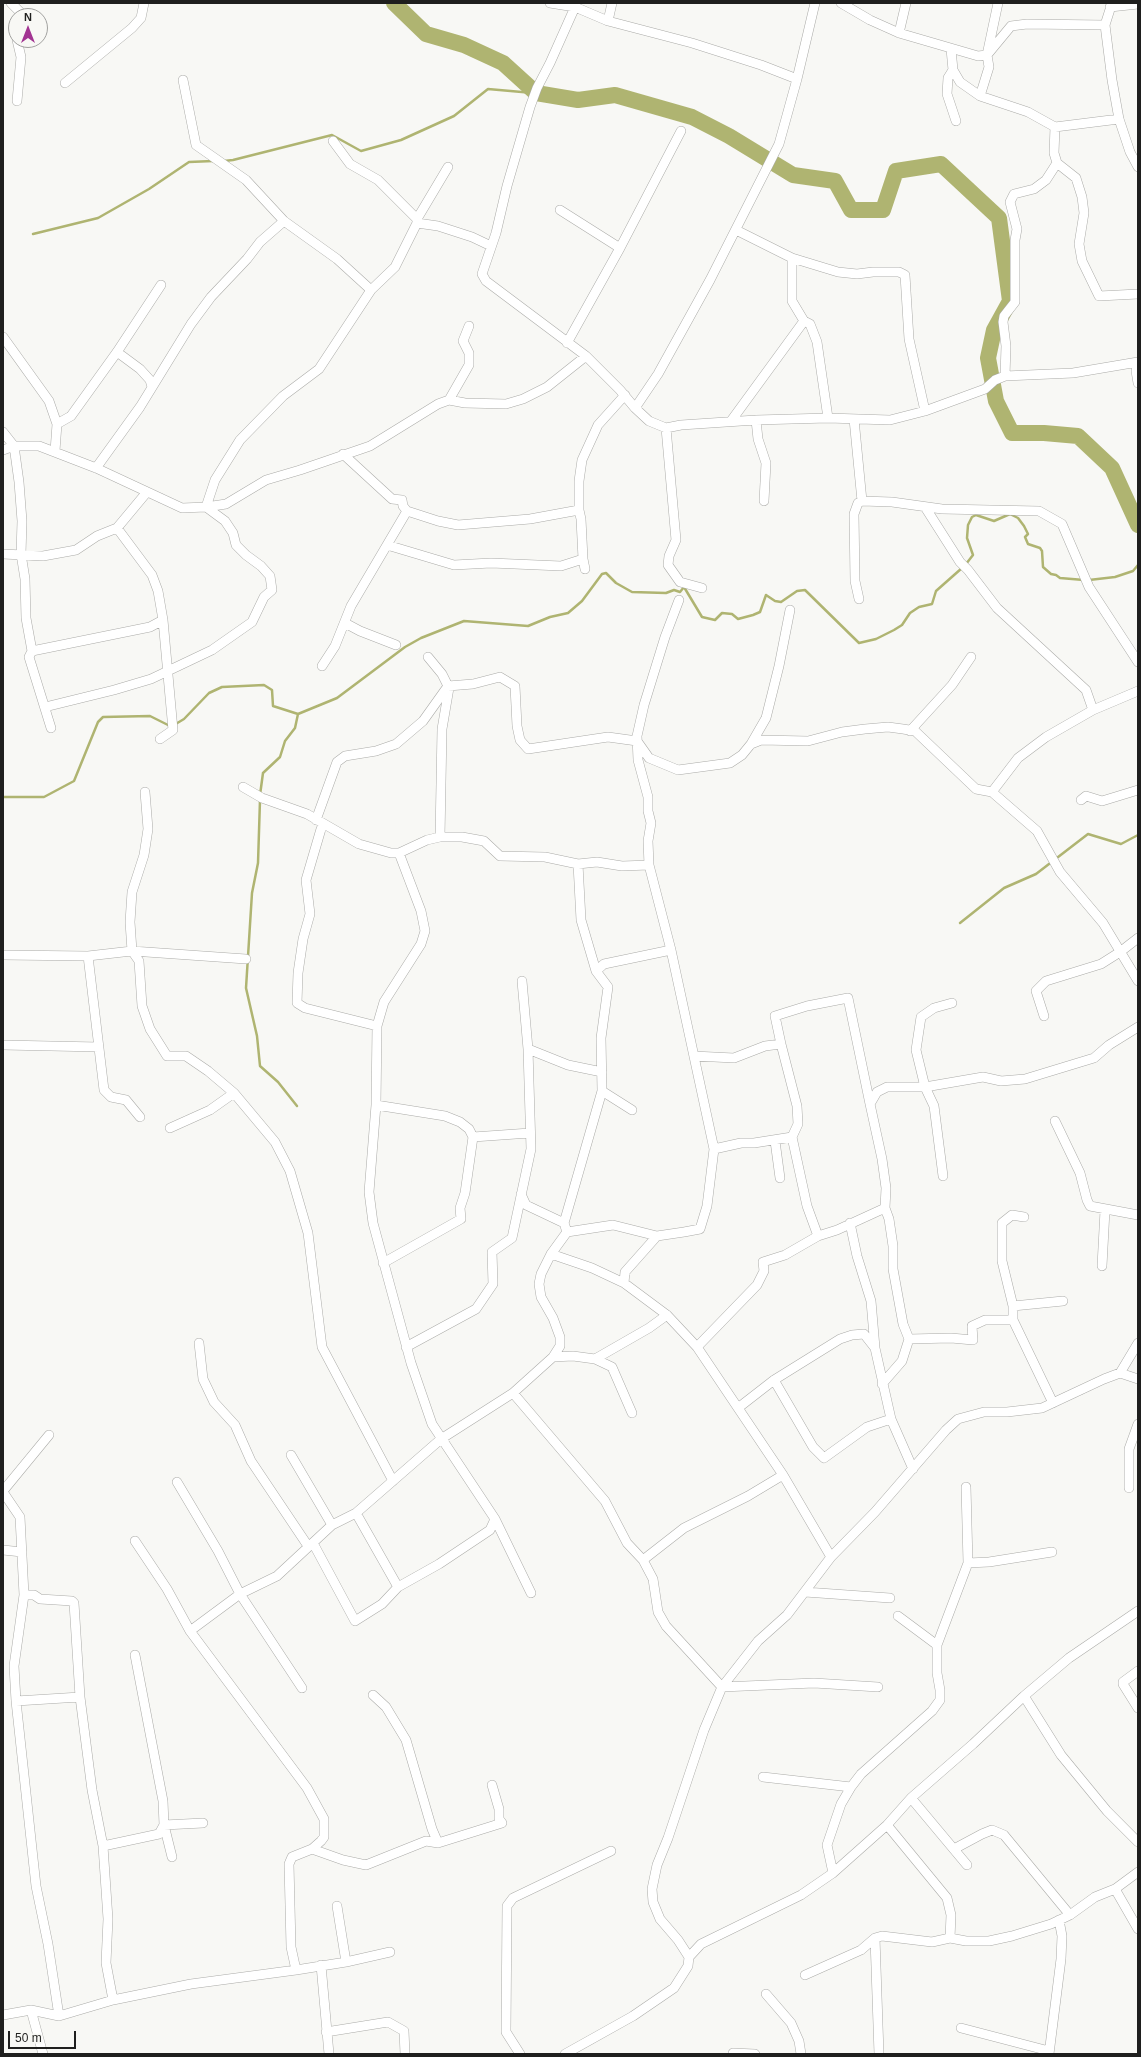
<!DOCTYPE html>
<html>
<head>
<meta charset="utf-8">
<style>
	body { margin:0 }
	#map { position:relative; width:1141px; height:2057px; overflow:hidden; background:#f8f8f5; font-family:Arial,sans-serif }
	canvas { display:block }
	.frame { position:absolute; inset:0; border:4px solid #1f1f1e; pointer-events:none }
	.north { position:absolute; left:8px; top:8px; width:40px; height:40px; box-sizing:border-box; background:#f8f8f5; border:1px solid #a1a19f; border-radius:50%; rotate:0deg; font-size:11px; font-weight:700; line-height:16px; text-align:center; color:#1f1f1e }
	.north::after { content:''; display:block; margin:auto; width:14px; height:18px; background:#a23492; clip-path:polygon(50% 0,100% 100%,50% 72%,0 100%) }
	.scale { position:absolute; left:8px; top:2031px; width:68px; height:18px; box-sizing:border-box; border:2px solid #1f1f1e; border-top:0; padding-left:5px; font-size:12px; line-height:14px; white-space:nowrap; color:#1f1f1e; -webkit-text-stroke:3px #f8f8f5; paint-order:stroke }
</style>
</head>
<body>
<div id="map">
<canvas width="1141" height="2057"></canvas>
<div class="frame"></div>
<div class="north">N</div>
<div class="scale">50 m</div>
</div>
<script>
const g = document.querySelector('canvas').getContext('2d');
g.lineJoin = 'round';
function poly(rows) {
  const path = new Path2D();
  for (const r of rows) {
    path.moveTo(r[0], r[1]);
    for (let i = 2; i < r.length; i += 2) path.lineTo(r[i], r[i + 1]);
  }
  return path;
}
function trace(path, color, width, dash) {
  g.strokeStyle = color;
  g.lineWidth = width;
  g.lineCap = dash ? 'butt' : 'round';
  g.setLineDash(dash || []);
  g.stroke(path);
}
const stream = poly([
	[224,161,233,160,332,135,361,151,401,140,454,116,488,89,533,93],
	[33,234,98,218,149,189,189,162,213,161],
	[966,564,973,555,967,538,968,525,972,517,976,515,994,521,1010,514,1018,518,1024,526,1028,534,1025,537,1028,544,1040,548,1042,551,1043,567,1051,574,1056,575,1060,578,1084,580],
	[1089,580,1115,577,1133,571,1138,565],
	[174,725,184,719,209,693,222,687,264,685,272,690,273,706,298,714,337,698,405,647,421,638,464,621,528,626,550,617,568,613,582,601,602,574,606,573,616,583,632,592,666,593,674,590,680,592,684,587,702,617,715,620,722,613,732,614,738,619,753,615,760,612,766,595,775,601,781,602,797,591,805,590,859,643,876,639,894,630,902,625,910,613,919,607,932,604,936,591,962,568],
	[260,795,263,773,280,757,285,741,295,728,298,714],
	[3,797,44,797,74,781,98,722,103,717,150,716,170,726],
	[260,800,258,863,252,893,246,988,257,1036,260,1066,278,1082,297,1106],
	[960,923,1004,888,1036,874,1088,834,1121,844,1138,835]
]);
const river = poly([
	[394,3,426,34,464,45,503,63,536,93,578,100,615,95,692,117,729,136,793,175,835,181,851,210,883,210,896,171,941,164,999,218,1010,301,994,330,988,358,996,401,1012,433,1044,433,1078,436,1112,468,1138,525]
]);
const minor = poly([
	[11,3,20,12,20,16],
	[550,3,575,7,608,21,692,43,761,65,797,79],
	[841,3,870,20,899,33,978,56,987,55,1011,26,1027,24,1105,25],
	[998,3,987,55,989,67,980,96,1028,112,1055,127,1119,119],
	[1112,3,1105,25,1112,80,1119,119,1130,152,1138,167],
	[575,7,550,63,537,88,530,107,507,186,496,233,482,274,486,281,586,356],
	[1110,7,1138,4],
	[608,21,612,3],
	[899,33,906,3],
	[951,49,953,70,960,82,980,96],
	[953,70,948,78,947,94,956,121],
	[183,80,196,145,246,180,284,221,337,259,371,290],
	[65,83,132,28,141,18,144,3],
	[17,101,21,57,17,40],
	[1055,127,1054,153,1057,163,1076,178,1082,197,1084,213,1079,244,1082,261,1099,296,1138,294],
	[560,210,620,248],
	[417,219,448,167],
	[417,223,438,226,472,237,491,246],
	[736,230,792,258,838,272,857,274,873,272,899,272,905,275,909,339,925,411],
	[804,321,810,324,817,342,828,418],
	[3,337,49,401,57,424,55,451],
	[567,343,620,248,681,131],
	[117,352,140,369,150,380,152,387],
	[1137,363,1136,371,1138,383],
	[1005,376,1006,346,1003,322,1004,316,1015,302,1015,240,1017,229,1010,202,1014,194,1034,189,1046,180,1057,163],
	[449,400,469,365,469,353,463,341,469,326],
	[635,408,649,421,666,428,681,425,756,420,828,418,890,420,925,411,985,389,995,380,1005,376,1073,373,1138,362],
	[854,419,862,501,858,503,854,514,855,581,859,599],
	[756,420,758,439,766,463,764,501],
	[731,421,804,321,792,301,792,258],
	[57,424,71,416,117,352,161,285],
	[666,428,676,540,669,556,668,565,680,582,702,588],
	[3,432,14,446,19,482,22,521,21,554,25,579,26,618,32,651,29,657,51,728],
	[3,450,14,446,39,446,96,468,182,508,206,507,226,504,266,480,300,470,370,446,438,404,449,400,465,403,506,404,523,399,547,387,586,356,620,390,635,408,658,374,710,280,779,144,797,79,815,3],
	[96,468,140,407,191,324,211,297,247,259,260,242,284,221],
	[862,501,892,502,942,509,1039,511,1062,524,1089,587,1138,662],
	[925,507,960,562,968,570,997,608,1086,690,1093,710],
	[407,511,438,521,458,525,530,519,579,510],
	[117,528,152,575,158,591,163,620,173,730,160,739],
	[387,545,454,565,491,563,561,566,583,559],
	[3,554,43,556,76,550,97,536,117,528,147,492],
	[585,569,583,559,581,519,579,510,579,481,582,460,598,425,625,395],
	[345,623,360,631,396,645],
	[32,651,150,627,163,620],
	[428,657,442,674,449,688,442,729,440,837],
	[322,666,335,646,351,606,407,511,403,506,402,500,392,499,343,454],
	[45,707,114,690,151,679,212,650,252,622,264,597,272,590,270,576,261,566,246,555,236,545,233,533,225,521,206,507,215,480,240,440,283,396,319,369,371,290,395,267,417,223,417,219,378,180,350,164,333,141],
	[910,731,952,685,971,657],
	[751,744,766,718,779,666,790,610],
	[243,787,262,798,307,814,359,844,391,853,399,853,427,840,440,837,462,837,484,841,500,856,545,857,578,864,597,862,622,866,649,865],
	[145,792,148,829,144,855,132,892,130,922,132,951,139,961,142,1006,150,1029,167,1056,186,1056,208,1071,234,1093,275,1142,290,1171,308,1233,322,1347,393,1481],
	[992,792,1018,758,1046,737,1093,710,1138,691],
	[1081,800,1086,796,1102,801,1138,790],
	[316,820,337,762,345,756,376,751,396,744,423,721,448,686,473,684,500,677,515,686,517,726,520,740,528,749,608,737,637,741,649,758,678,770,730,763,742,755,751,744,761,740,808,741,842,732,865,729,888,727,903,729,915,731,976,789,992,792,1037,831,1060,872,1103,923,1138,981],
	[324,825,321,829,306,880,310,914,303,939,298,973,297,1003,305,1008,377,1026],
	[399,853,421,911,425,931,421,944,384,1002,377,1026,376,1105,369,1192,373,1223,411,1363,432,1424,495,1519,531,1593],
	[3,955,88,956,132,951,246,959],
	[88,956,104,1090,111,1097,126,1100,140,1117],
	[596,971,604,964,671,950],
	[1044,1016,1036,991,1046,981,1101,964,1120,952,1138,938],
	[781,1044,797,1106,798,1124,792,1137,807,1206,818,1236,837,1230,885,1208],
	[3,1045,99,1047],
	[528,1049,568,1065,602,1072],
	[694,1056,734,1058,765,1046,781,1044,775,1016,807,1006,848,998,870,1104],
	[602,1091,632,1110],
	[376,1105,445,1116,460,1122,469,1129,473,1137,530,1133],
	[1055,1121,1080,1173,1087,1200,1090,1206,1138,1215],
	[170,1128,210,1110,234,1093],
	[775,1141,780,1178],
	[714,1149,741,1143,754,1143,792,1137],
	[943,1176,934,1106,925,1087,916,1050,921,1017,934,1008,952,1003],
	[521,1194,526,1205,564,1223],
	[850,1223,857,1256,871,1301,875,1348,891,1419,913,1469],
	[567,1232,613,1225,657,1236,684,1232,700,1229,707,1206,714,1149,671,950,649,865,648,841,651,823,648,811,648,797,638,760,637,736,644,705,665,637,679,600],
	[657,1236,625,1272,624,1283,667,1315,697,1347,783,1475,831,1557],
	[551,1254,592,1268,624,1283],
	[383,1263,461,1219,460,1208,465,1193,473,1137],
	[1102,1266,1105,1210],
	[1013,1306,1063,1301],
	[1013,1320,1013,1306,1002,1261,1002,1223,1012,1215,1024,1217],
	[909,1339,903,1324,893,1269,893,1246,889,1219,885,1208,886,1188,882,1159,870,1104,877,1092,887,1087,925,1087,983,1077,1001,1081,1025,1079,1094,1058,1109,1045,1138,1027],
	[199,1343,203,1379,214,1402,235,1425,251,1461,308,1546],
	[406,1347,476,1309,493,1284,492,1252,512,1238,531,1149,528,1049,522,981],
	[697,1347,757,1285,764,1271,763,1262,785,1255,818,1236],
	[553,1357,573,1356,595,1359,649,1328,667,1315],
	[595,1359,612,1367,632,1413],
	[1120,1373,1138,1343],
	[774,1380,813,1447,824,1458,867,1427,891,1419],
	[882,1384,902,1361,909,1339,951,1338,973,1340,972,1326,985,1320,1013,1320,1053,1403],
	[513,1393,605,1501,627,1543,643,1560,653,1579,658,1612,666,1626,722,1687,814,1683,878,1687],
	[738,1408,774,1380,840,1339,852,1335,864,1334,875,1348],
	[291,1455,332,1525],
	[177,1482,218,1551,240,1594,302,1688],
	[1129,1488,1129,1449,1138,1424],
	[3,1491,49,1435],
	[3,1492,20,1517,24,1595,14,1666,16,1701,36,1886,48,1944,59,2016],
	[356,1513,398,1587],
	[135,1541,167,1589,190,1631,307,1788,324,1819,324,1837,321,1841,312,1849,292,1857,289,1864,291,1947,296,1970],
	[313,1543,355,1621,382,1604,398,1587,439,1564,490,1530,495,1519],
	[3,1550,22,1552],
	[643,1560,684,1528,748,1496,783,1475],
	[968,1563,989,1562,1052,1552],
	[805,1592,890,1598],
	[24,1595,34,1595,40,1599,72,1601,74,1603,80,1697,92,1790,103,1846,108,1919,106,1963,113,2000],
	[898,1616,937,1645],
	[190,1631,240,1594,277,1576,332,1525,356,1513,441,1439,513,1393,553,1357,560,1346,560,1337,553,1318,541,1297,539,1284,541,1274,551,1254,567,1232,564,1223,602,1091,601,1038,608,987,596,971,581,920,578,864],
	[135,1655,163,1801,164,1825,172,1857],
	[1138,1671,1123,1682,1123,1684,1138,1708],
	[373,1695,386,1707,406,1740,432,1829,438,1843],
	[1024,1696,1061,1755,1107,1811,1138,1842],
	[16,1701,80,1697],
	[763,1777,851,1787],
	[911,1798,967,1865],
	[164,1825,203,1823],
	[103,1846,159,1834,164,1825],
	[312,1849,343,1860,366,1865,426,1841,438,1843,502,1823,499,1819,499,1809,492,1785],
	[954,1849,982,1834,992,1830,1004,1835,1070,1915],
	[1138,1872,1115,1889,1138,1929],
	[833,1873,827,1845,841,1804,851,1787,861,1774,932,1711,940,1700,940,1690,937,1673,937,1645,968,1563,966,1487],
	[337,1906,346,1962],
	[875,1938,879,2054],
	[950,1938,966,1941,989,1941,1012,1936,1051,1924,1070,1915,1095,1897,1115,1889],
	[689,1957,701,1944,801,1895,833,1873,887,1825,911,1798,973,1744,1024,1696,1069,1658,1138,1611],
	[321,1965,329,2054],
	[805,1975,861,1950,875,1938,882,1936,932,1942,950,1938,951,1915,947,1898,887,1825],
	[766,1994,791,2023,799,2041,801,2054],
	[31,2010,43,2054],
	[3,2015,31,2010,59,2016,113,2000,191,1984,296,1970,346,1962,390,1952],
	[961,2028,1049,2051],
	[326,2032,388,2022,404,2031,405,2054],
	[733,2053,755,2054],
	[520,2054,506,2032,507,1906,513,1898,611,1851],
	[565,2054,633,2016,674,1988,688,1966,689,1957,678,1940,660,1919,653,1902,652,1889,657,1865,668,1838,704,1730,722,1687,758,1641,787,1615,831,1557,875,1512,946,1430,958,1419,984,1412,1007,1412,1042,1408,1104,1379,1120,1373,1138,1379],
	[1049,2054,1061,1959,1062,1936,1059,1920]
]);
trace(stream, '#afb471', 2.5);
trace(river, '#afb471', 16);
trace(minor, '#ababa8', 10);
trace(minor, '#fff', 9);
</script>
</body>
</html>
